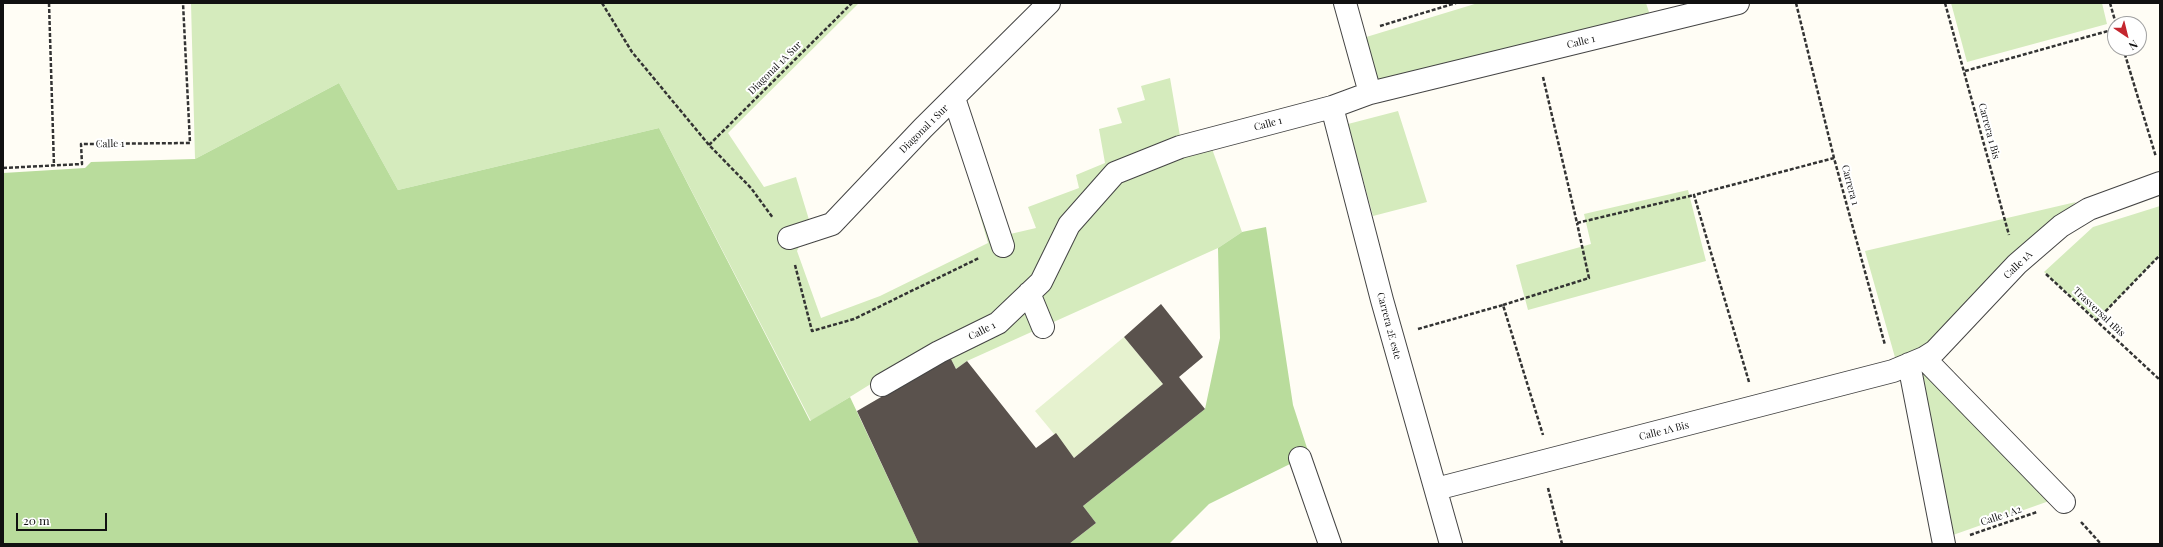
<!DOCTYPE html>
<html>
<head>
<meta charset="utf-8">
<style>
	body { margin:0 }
	#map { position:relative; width:2163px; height:547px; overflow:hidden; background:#fffdf5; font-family:"Playfair Display",serif }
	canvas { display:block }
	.frame { position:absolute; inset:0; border:4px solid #111; pointer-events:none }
	.north { position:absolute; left:2107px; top:16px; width:40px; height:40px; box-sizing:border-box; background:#fff; border:1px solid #a0a0a0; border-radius:50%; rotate:145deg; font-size:11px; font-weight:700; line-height:16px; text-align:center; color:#111 }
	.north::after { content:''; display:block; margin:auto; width:14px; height:18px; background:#c4262e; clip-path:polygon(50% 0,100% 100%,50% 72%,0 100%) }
	.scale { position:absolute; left:16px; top:513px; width:91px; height:18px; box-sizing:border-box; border:2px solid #111; border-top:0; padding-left:5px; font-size:12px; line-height:14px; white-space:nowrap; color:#111; -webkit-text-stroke:3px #fff; paint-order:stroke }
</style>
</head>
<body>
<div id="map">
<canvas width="2163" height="547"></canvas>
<div class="frame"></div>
<div class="north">N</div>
<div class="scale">20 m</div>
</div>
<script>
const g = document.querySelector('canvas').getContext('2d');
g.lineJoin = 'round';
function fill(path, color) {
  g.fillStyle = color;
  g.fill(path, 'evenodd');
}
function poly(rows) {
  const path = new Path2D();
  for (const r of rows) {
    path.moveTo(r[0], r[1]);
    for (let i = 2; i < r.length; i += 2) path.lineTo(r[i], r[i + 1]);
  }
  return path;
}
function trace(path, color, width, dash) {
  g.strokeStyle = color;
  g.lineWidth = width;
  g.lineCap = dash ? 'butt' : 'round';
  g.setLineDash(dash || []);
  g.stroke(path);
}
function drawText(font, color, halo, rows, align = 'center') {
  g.font = font + ' "Playfair Display",serif';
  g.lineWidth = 4;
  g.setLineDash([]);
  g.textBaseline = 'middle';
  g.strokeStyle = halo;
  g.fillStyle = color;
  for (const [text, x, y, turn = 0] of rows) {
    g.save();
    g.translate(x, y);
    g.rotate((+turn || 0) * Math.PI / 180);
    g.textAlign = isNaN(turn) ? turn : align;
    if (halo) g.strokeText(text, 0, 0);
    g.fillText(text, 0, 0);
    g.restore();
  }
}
const green = poly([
	[191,3,859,3,728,133,764,187,796,177,810,223,797,251,821,318,880,296,988,243,951,116,1006,235,1036,228,1028,207,1079,188,1076,175,1105,163,1099,129,1122,123,1117,108,1145,100,1141,86,1170,78,1181,142,1112,169,1033,279,994,319,874,382,811,421,659,128,398,190,339,83,195,159],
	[1478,3,1646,3,1651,18,1375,86,1363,38],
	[1951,3,2102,3,2107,24,1967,62],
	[1398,111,1427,202,1373,216,1348,124],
	[1211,146,1242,232,1218,248,967,361,956,369,950,357,1002,328,1076,227,1119,178],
	[1688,190,1706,261,1528,310,1516,265,1591,244,1584,214],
	[2076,202,1939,338,1896,361,1865,251],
	[2160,206,2160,255,2097,320,2044,272,2093,227],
	[1923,364,2052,500,1953,535,1914,367]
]);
const forest = poly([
	[339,83,398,190,659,128,810,421,850,397,919,544,3,544,3,173,85,168,91,162,195,159],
	[1266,227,1293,405,1308,451,1290,464,1209,504,1169,544,1069,544,1096,523,1083,506,1205,409,1220,338,1218,248,1242,232]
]);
const pitch = poly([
	[1124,337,1163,384,1074,458,1035,411]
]);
const building = poly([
	[1161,304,1203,357,1179,377,1205,409,1083,506,1096,523,1069,544,919,544,857,411,950,357,956,369,967,361,1036,448,1056,433,1074,458,1163,384,1124,337]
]);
const path = poly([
	[49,3,54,166],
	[602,3,632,52,709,145,751,188,773,218],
	[1796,3,1834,158,1885,345],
	[1945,3,2009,235],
	[2110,3,2116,24],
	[1380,26,1456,3],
	[2123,48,2156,157],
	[1965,71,2115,29],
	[1543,77,1577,223,1694,195],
	[709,145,852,3],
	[3,168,82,164,81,144,190,143,183,3],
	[795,265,812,331,854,319,979,258],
	[2046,274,2160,380],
	[1503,305,1589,278,1577,223],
	[2097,320,2160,255],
	[1418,329,1503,305,1543,435],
	[1749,382,1694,195,1834,158],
	[1548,488,1562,544],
	[2081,522,2101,544],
	[1970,535,2037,512]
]);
const street = poly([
	[1345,3,1370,93],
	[954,98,1003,246],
	[1332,107,1382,300,1451,544],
	[789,238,832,224,923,128,1049,3],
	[1029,293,1043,327],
	[1924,358,2064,502],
	[1909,364,1944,544],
	[882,385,939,352,998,323,1041,282,1069,225,1115,173,1180,147,1332,107,1370,93,1738,3],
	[1300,458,1330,544],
	[1436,489,1893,371,1924,358,1935,351,2017,264,2061,226,2089,209,2160,183]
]);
const streetNames = [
	["Calle 1",1581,42,-14],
	["Diagonal 1A Sur",775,68,-45],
	["Calle 1",1268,124,-15],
	["Diagonal 1 Sur",924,129,-45],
	["Carrera 1 Bis",1989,131,75],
	["Calle 1",110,144,-1],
	["Carrera 1",1850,185,75],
	["Calle 1A",2018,265,-44],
	["Trasversal 1Bis",2099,312,43],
	["Carrera 2E este",1389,326,75],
	["Calle 1",982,331,-27],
	["Calle 1A Bis",1664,431,-14],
	["Calle 1 A2",2001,516,-19]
];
fill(green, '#d5ebbd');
fill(forest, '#b9dc9c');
fill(pitch, '#e6f2cf');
fill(building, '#5a524d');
trace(street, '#444', 24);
trace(path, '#333', 2.5, [4, 2]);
trace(street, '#fff', 22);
drawText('10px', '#111', '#fff', streetNames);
</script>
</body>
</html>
